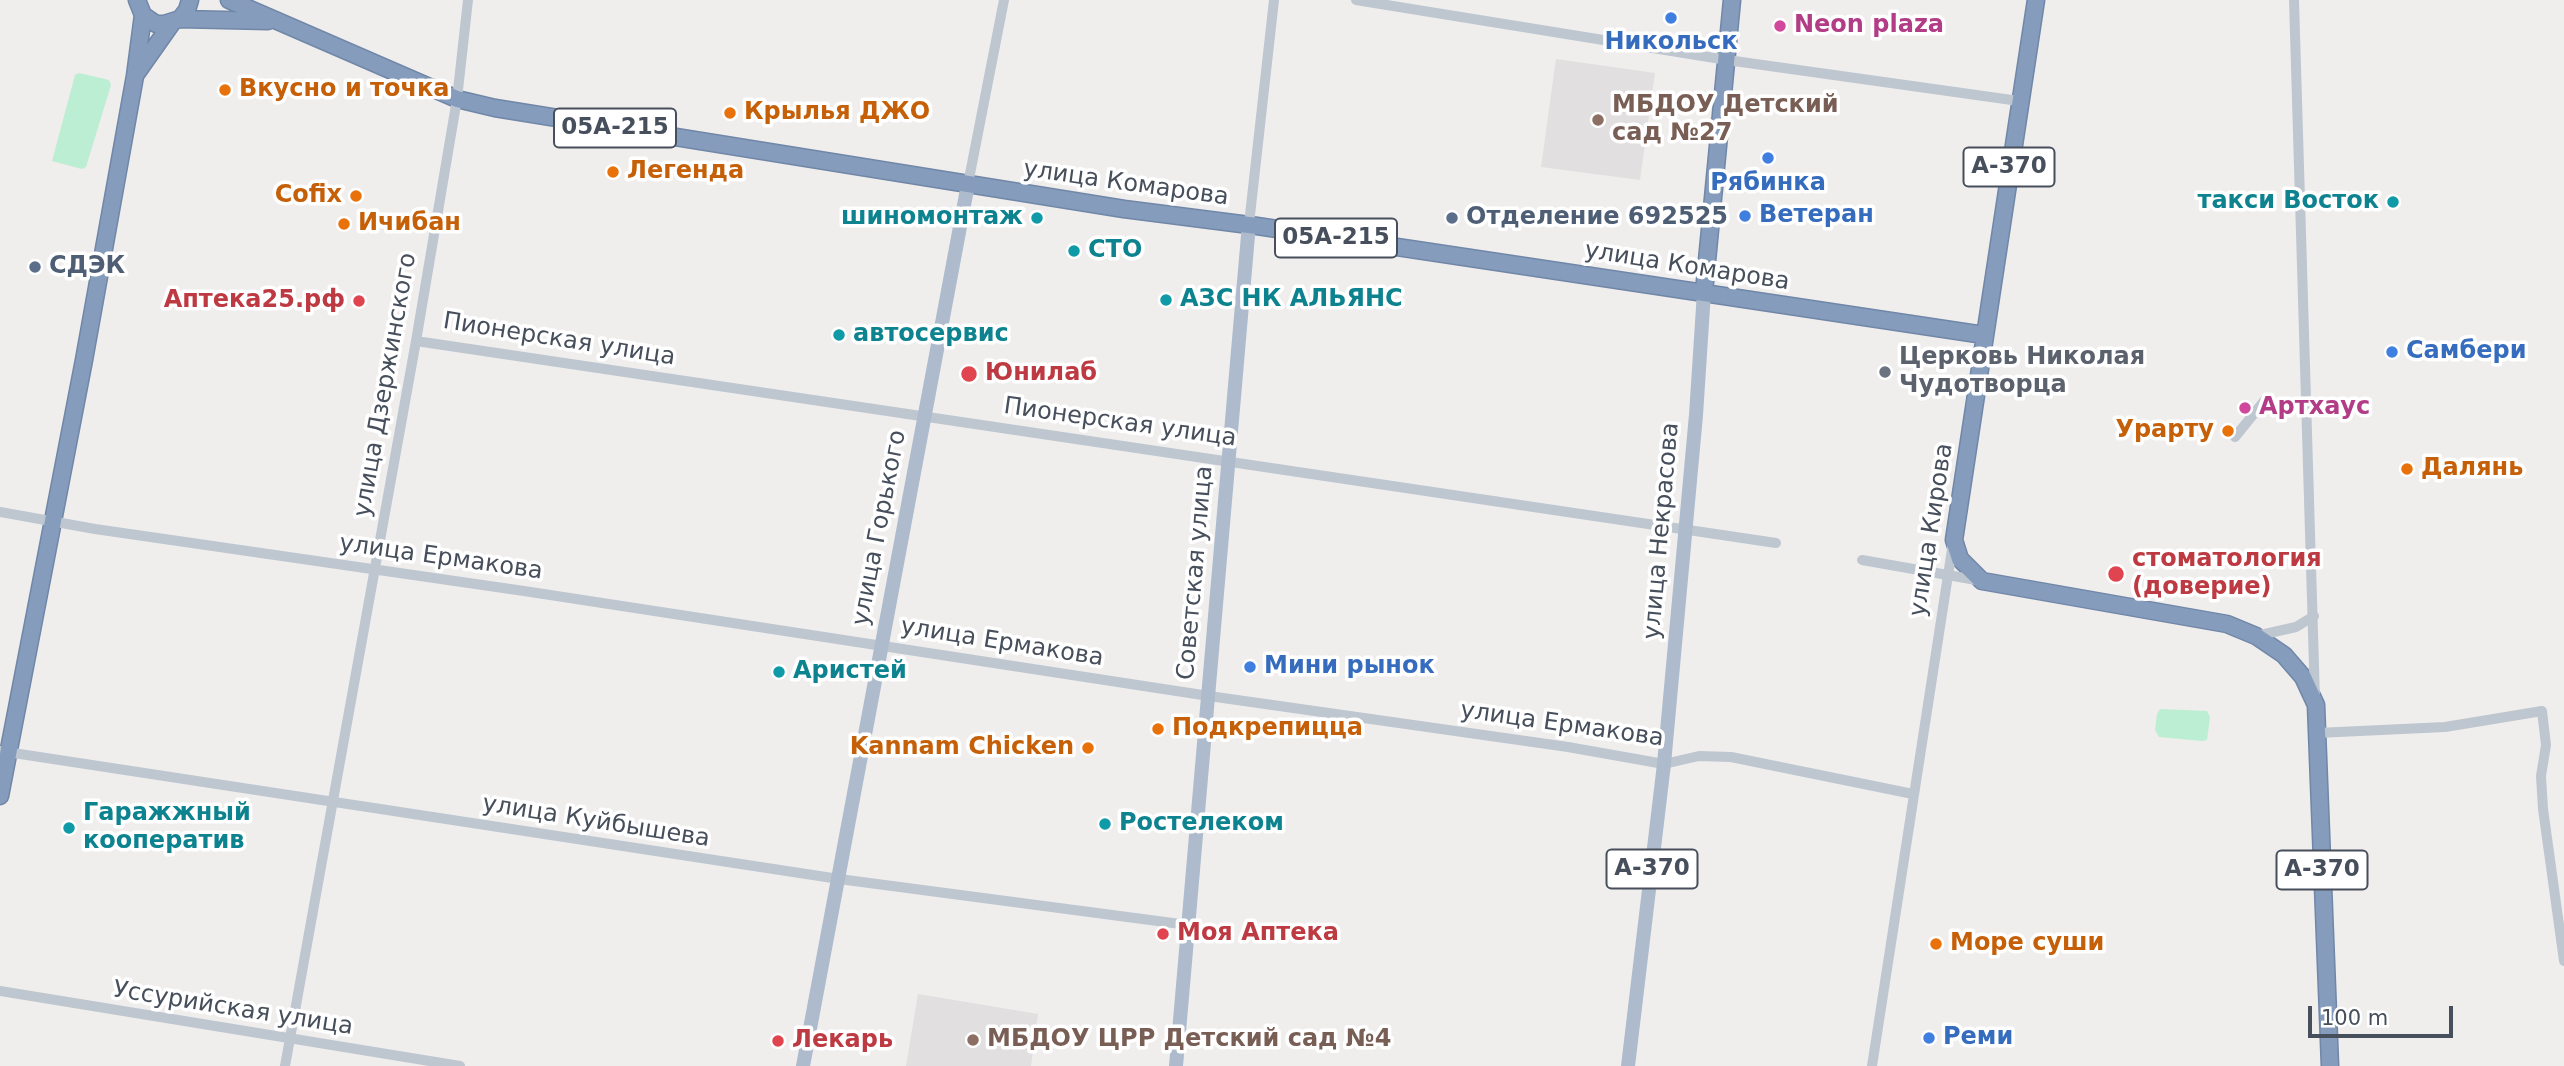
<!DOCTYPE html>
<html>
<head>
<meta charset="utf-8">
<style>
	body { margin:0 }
	#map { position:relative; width:2564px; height:1066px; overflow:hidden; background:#f0eded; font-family:"DejaVu Sans",sans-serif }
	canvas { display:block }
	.scale { position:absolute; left:2308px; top:1006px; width:145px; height:32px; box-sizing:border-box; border:4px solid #464f5b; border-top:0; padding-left:9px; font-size:21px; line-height:24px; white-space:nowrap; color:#464f5b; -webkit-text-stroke:5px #fff; paint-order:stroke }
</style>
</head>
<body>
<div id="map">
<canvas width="2564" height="1066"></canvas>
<div class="scale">100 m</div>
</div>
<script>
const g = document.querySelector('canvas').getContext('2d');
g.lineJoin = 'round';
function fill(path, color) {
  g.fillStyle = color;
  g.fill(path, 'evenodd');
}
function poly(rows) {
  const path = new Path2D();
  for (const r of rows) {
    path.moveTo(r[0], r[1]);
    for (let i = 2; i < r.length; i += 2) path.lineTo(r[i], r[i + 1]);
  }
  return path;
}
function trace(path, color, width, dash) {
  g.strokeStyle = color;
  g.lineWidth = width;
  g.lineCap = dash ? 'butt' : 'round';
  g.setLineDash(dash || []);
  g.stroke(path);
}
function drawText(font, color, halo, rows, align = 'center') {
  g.font = font + ' "DejaVu Sans",sans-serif';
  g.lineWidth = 7;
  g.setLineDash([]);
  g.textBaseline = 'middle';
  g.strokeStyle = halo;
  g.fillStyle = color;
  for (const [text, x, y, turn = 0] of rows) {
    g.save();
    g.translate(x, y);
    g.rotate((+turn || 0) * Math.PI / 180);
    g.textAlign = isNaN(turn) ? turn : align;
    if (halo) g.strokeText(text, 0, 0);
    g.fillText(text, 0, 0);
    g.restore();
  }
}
const education = poly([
	[1556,59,1655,73,1640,180,1541,167],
	[918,994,1038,1014,1031,1066,906,1066]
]);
const green = poly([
	[79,73,109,80,111,85,86,167,82,169,52,161,75,75],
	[2160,709,2207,711,2210,717,2207,740,2202,741,2159,737,2155,730,2157,714]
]);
const minor = poly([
	[1356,0,1727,60,2019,101],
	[2294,0,2315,699],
	[968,184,1004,0],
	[1249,224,1274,0],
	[416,341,1776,543],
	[2235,437,2265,400],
	[0,512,95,529,524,591,1209,696,1568,747,1664,764,1699,756,1731,757,1913,794],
	[1862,560,1982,581],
	[2256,636,2296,627,2314,616],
	[2317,733,2445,727,2542,711,2546,745,2541,776,2543,809,2564,961],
	[0,751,839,879,1188,925],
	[0,991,460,1066],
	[285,1066,416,341,457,99,468,0],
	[1872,1066,1953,543]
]);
const major = poly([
	[803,1066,968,184],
	[1176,1066,1249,224],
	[1628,1066,1664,764,1696,415,1704,292]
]);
const highway = poly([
	[137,0,143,15,156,24,164,24,180,19,187,10,190,0],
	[229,0,457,99,495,108,1124,209,1257,226,1984,335],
	[2036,0,1954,540,1960,559,1982,581,2227,624,2256,636,2284,655,2303,677,2316,705,2330,1066],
	[180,19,268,21],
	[136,74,172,23],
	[1704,292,1732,0],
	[0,796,84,360,135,76,143,15]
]);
const markers = [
	[1671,18,7,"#3f7fe0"],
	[1780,26,7,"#d1479c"],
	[225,90,7,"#e8710a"],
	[730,113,7,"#e8710a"],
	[1598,120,7,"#8d6e63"],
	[1768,158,7,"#3f7fe0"],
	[613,172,7,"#e8710a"],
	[356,196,7,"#e8710a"],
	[2393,202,7,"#0f9aa8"],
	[1745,216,7,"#3f7fe0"],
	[1037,218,7,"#0f9aa8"],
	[1452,218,7,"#5c6f8a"],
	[344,224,7,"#e8710a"],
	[1074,251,7,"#0f9aa8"],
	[35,267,7,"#5c6f8a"],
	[1166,300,7,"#0f9aa8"],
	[359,301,7,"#e0444e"],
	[839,335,7,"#0f9aa8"],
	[2392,352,7,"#3f7fe0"],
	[1885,372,7,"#6b7280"],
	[969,374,9,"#e0444e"],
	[2245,408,7,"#d1479c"],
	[2228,431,7,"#e8710a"],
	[2407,469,7,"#e8710a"],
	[2116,574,9,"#e0444e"],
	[1250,667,7,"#3f7fe0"],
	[779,672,7,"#0f9aa8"],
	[1158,729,7,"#e8710a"],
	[1088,748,7,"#e8710a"],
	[1105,824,7,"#0f9aa8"],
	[69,828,7,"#0f9aa8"],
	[1163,934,7,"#e0444e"],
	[1936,944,7,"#e8710a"],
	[1929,1038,7,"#3f7fe0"],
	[973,1040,7,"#8d6e63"],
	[778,1041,7,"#e0444e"]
];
const shields = [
	[615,128,122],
	[2009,167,91],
	[1336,238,122],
	[1652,869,91],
	[2322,870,91]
];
const shieldNames = [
	["05А-215",615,128],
	["А-370",2009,167],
	["05А-215",1336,238],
	["А-370",1652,869],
	["А-370",2322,870]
];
const hotelNames = [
	["Neon plaza",1794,26],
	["Артхаус",2259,408]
];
const shopNames = [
	["Никольск",1671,43,"center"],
	["Рябинка",1768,184,"center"],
	["Ветеран",1759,216],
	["Самбери",2406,352],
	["Мини рынок",1264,667],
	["Реми",1943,1038]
];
const foodNames = [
	["Вкусно и точка",239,90],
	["Крылья ДЖО",744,113],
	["Легенда",627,172],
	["Cofix",342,196,"right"],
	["Ичибан",358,224],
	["Урарту",2214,431,"right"],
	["Далянь",2421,469],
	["Подкрепицца",1172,729],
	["Kannam Chicken",1074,748,"right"],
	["Море суши",1950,944]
];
const educationNames = [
	["МБДОУ Детский",1612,106],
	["сад №27",1612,134],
	["МБДОУ ЦРР Детский сад №4",987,1040]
];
const streetNames = [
	["улица Комарова",1126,184,8],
	["улица Комарова",1687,267,9],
	["Пионерская улица",559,340,9],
	["улица Дзержинского",386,385,-80],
	["Пионерская улица",1120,423,8],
	["улица Горького",880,528,-79],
	["улица Кирова",1932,530,-81],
	["улица Некрасова",1662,531,-85],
	["улица Ермакова",441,558,8],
	["Советская улица",1196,573,-85],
	["улица Ермакова",1002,643,9],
	["улица Ермакова",1562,725,8],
	["улица Куйбышева",596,822,9],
	["Уссурийская улица",233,1009,9]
];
const cultureNames = [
	["такси Восток",2379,202,"right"],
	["шиномонтаж",1023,218,"right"],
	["СТО",1088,251],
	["АЗС НК АЛЬЯНС",1180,300],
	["автосервис",853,335],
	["Аристей",793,672],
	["Гаражжный",83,814],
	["кооператив",83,842],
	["Ростелеком",1119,824]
];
const serviceNames = [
	["Отделение 692525",1466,218],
	["СДЭК",49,267]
];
const healthNames = [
	["Аптека25.рф",345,301,"right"],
	["Юнилаб",985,374],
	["стоматология",2132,560],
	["(доверие)",2132,588],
	["Моя Аптека",1177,934],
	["Лекарь",792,1041]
];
const worshipNames = [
	["Церковь Николая",1899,358],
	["Чудотворца",1899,386]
];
fill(education, '#e1dfdf');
fill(green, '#bbeed2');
trace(highway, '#7087a8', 19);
trace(minor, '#bec7d0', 10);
trace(major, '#adbbcc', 14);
trace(highway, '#859cbc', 16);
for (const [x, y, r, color] of markers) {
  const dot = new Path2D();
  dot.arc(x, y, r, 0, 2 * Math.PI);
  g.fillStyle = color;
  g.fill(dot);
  trace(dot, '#fff', 2.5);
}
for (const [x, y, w] of shields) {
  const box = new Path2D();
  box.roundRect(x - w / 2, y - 19.5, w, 39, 5);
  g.fillStyle = '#fff';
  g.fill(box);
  trace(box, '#464f5b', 2);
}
drawText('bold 23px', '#464f5b', null, shieldNames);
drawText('bold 24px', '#b23c85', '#fff', hotelNames, 'left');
drawText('bold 24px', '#366cbe', '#fff', shopNames, 'left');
drawText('bold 24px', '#c56008', '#fff', foodNames, 'left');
drawText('bold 24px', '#785e54', '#fff', educationNames, 'left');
drawText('24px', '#464f5b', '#fff', streetNames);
drawText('bold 24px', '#0d838f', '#fff', cultureNames, 'left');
drawText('bold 24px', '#4e5e75', '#fff', serviceNames, 'left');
drawText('bold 24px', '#be3a42', '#fff', healthNames, 'left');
drawText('bold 24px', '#5b616d', '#fff', worshipNames, 'left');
</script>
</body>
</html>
